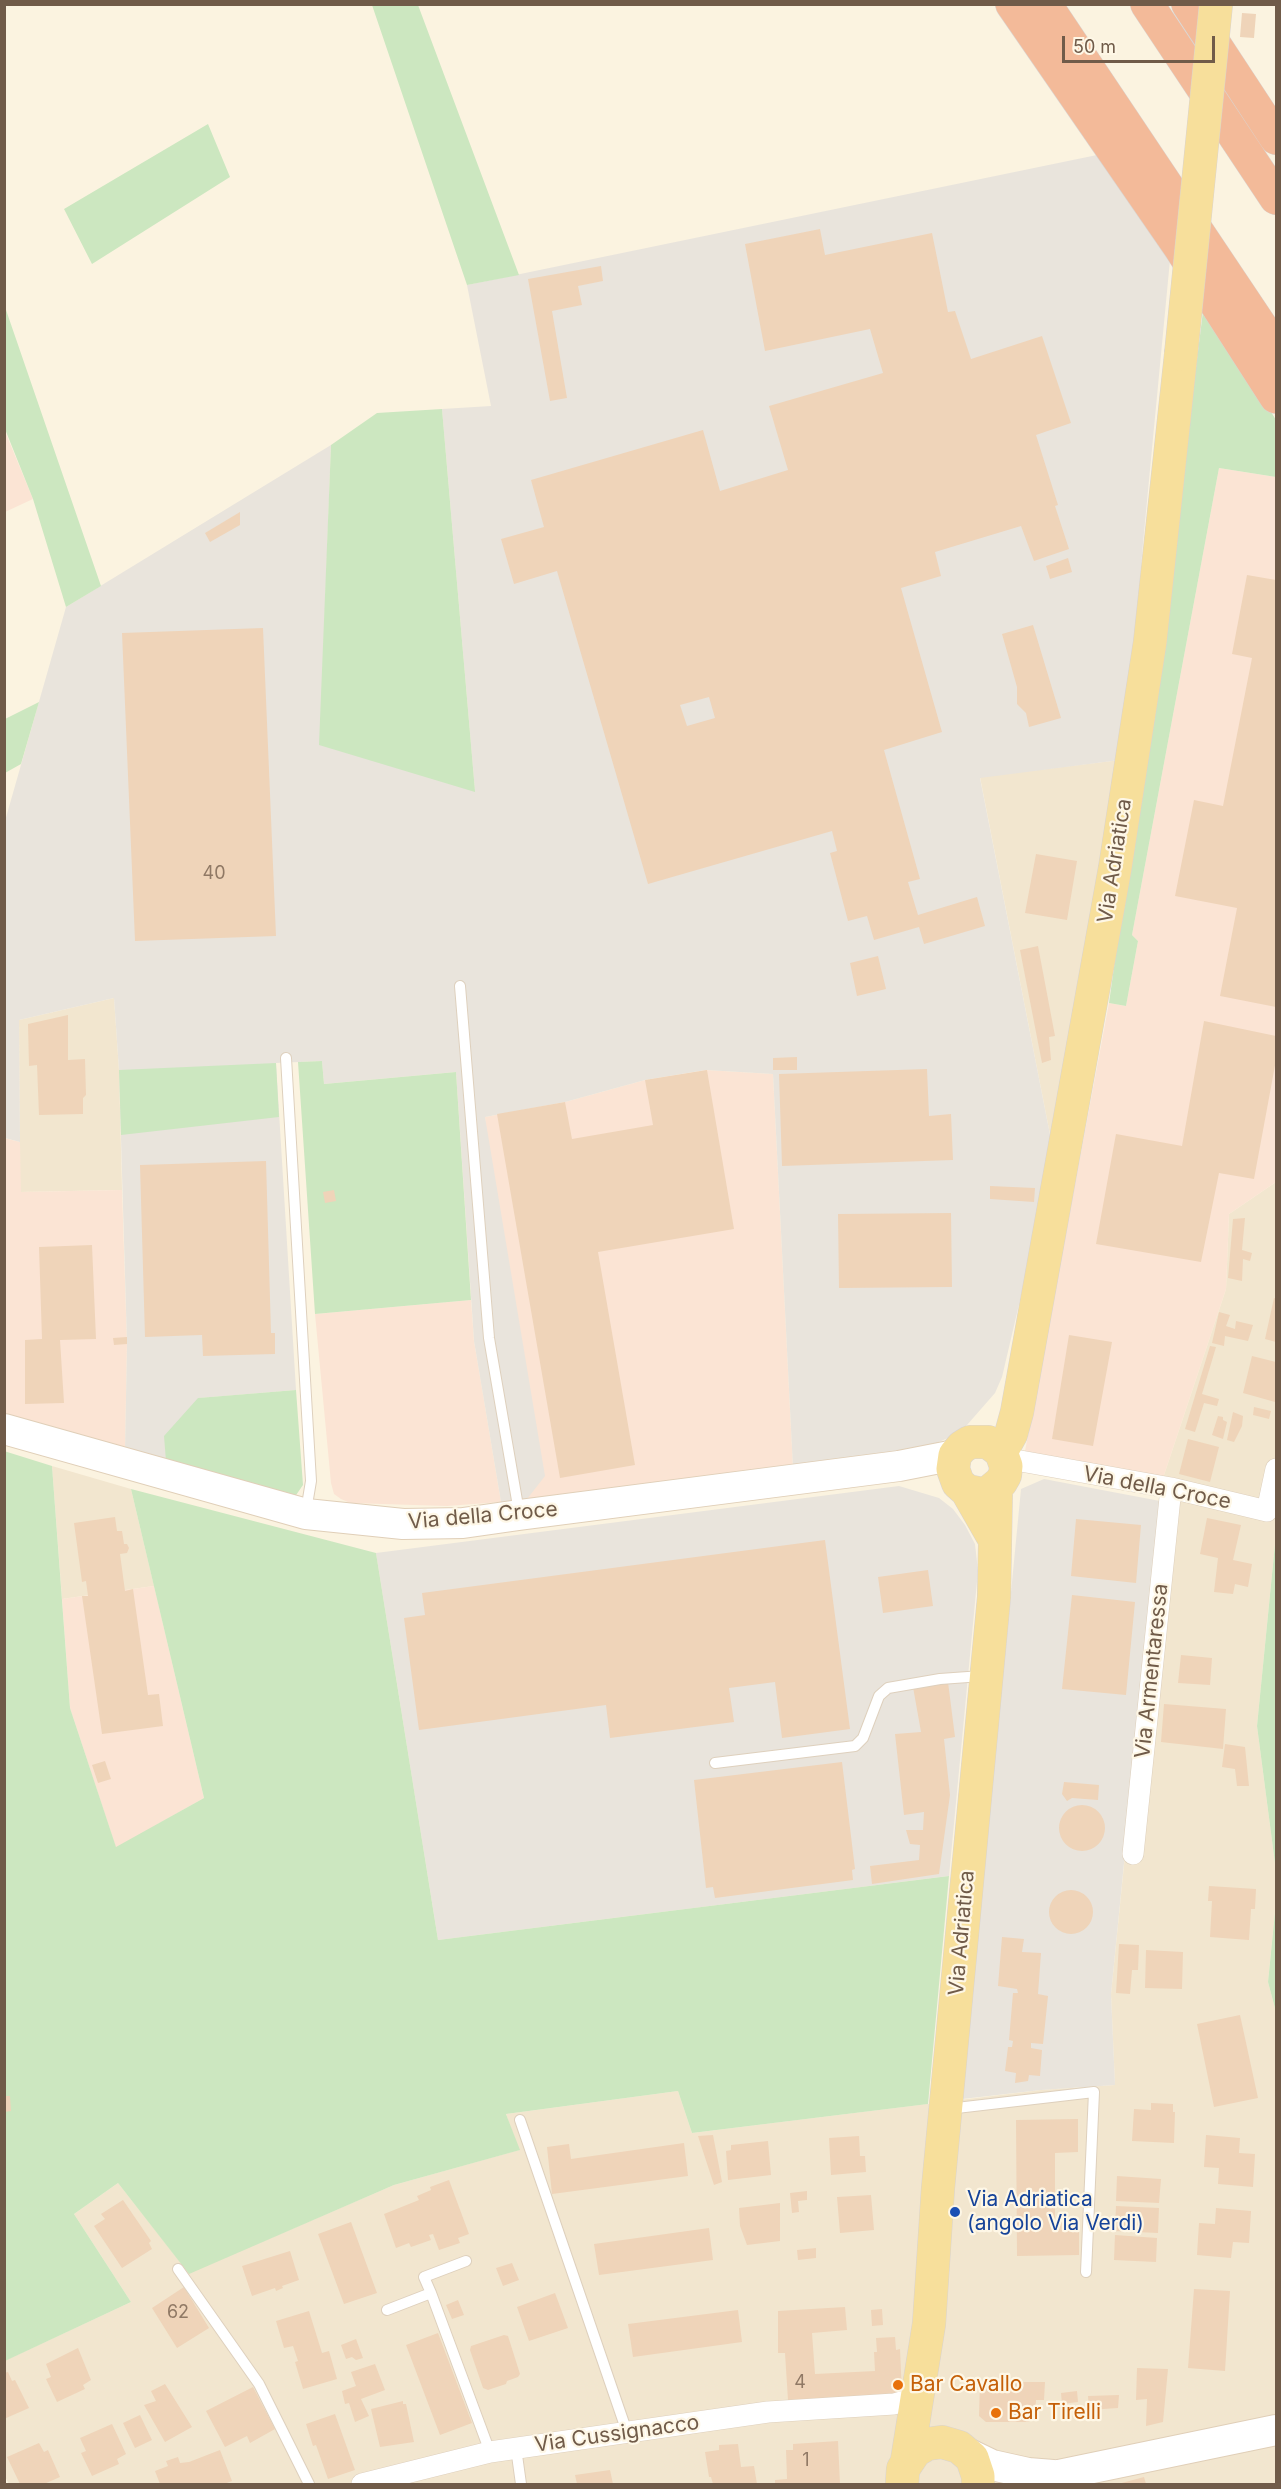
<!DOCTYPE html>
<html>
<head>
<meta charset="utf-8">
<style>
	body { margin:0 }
	#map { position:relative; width:1281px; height:2489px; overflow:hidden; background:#fbf3e0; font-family:Inter,sans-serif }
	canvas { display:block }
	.frame { position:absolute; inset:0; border:6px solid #705b49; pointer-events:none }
	.scale { position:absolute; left:1062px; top:36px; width:153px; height:27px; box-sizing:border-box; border:3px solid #705b49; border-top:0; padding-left:8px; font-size:18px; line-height:21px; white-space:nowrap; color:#705b49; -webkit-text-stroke:4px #fef7e6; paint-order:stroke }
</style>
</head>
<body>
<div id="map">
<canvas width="1281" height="2489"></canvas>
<div class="frame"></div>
<div class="scale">50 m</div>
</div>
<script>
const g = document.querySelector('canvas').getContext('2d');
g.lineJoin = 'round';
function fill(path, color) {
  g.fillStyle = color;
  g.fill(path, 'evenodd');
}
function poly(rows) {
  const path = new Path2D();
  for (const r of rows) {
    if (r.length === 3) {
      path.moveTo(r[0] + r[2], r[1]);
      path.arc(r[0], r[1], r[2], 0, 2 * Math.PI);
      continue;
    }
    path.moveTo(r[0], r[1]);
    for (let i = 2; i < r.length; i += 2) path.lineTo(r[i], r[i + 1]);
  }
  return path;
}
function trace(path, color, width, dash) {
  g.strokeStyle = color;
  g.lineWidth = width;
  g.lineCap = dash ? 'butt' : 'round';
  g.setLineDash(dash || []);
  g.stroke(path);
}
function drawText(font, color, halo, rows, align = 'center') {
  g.font = font + ' Inter,sans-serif';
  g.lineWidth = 4.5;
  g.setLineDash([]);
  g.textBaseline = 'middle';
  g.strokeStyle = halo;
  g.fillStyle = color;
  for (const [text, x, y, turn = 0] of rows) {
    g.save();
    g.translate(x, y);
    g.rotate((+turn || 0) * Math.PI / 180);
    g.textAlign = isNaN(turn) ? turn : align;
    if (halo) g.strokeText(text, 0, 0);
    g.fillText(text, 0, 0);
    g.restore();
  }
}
const residential = poly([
	[1120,760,1054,1155,980,777],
	[114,998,119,1070,122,1190,20,1192,19,1020],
	[1276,1182,1276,1534,1257,1726,1276,1871,1276,1902,1268,1982,1276,2012,1276,2484,9,2484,4,2475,4,2361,131,2302,74,2214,118,2183,189,2273,394,2185,519,2150,506,2114,678,2091,692,2133,1041,2090,1115,2085,1111,1994,1163,1478,1226,1289,1229,1214],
	[52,1466,131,1489,154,1586,62,1599]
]);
const commercial = poly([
	[4,429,33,499,5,512,4,512],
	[1219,468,1276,477,1276,1182,1229,1214,1226,1289,1163,1478,1025,1451,1109,1003,1126,1006,1138,941,1132,935],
	[706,1070,773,1074,793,1468,527,1499,485,1117,565,1102,645,1080],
	[4,1138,20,1142,21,1192,122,1190,127,1344,125,1450,5,1417],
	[471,1300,474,1341,501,1502,447,1506,350,1503,341,1499,334,1494,331,1483,315,1314],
	[154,1586,204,1798,116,1848,70,1708,62,1599]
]);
const industrial = poly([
	[1097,155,1170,260,1143,543,1137,619,1120,760,980,778,1054,1155,1002,1377,995,1393,967,1425,950,1437,930,1446,793,1468,773,1074,706,1070,645,1080,565,1102,485,1117,545,1476,527,1499,501,1502,474,1341,456,1072,324,1084,322,1061,276,1063,296,1390,199,1398,166,1461,125,1450,127,1344,119,1070,114,998,19,1020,20,1142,5,1138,5,821,66,607,331,445,320,744,475,791,442,409,491,406,467,285],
	[1044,1479,1160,1501,1111,1994,1115,2085,1041,2090,962,2099,1021,1489],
	[899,1486,939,1498,953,1509,965,1525,975,1544,978,1571,949,1876,438,1940,376,1553]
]);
const green = poly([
	[372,5,418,5,519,275,467,285],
	[208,124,230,177,92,264,64,209],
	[1204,303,1276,420,1276,477,1219,468,1132,935,1138,941,1126,1006,1109,1003,1184,464],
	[5,307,101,586,66,607,33,499,5,429],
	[442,409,475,791,475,792,319,745,331,445,377,413],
	[39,702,21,764,5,773,5,719],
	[322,1061,324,1084,456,1072,471,1300,315,1314,298,1062],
	[276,1063,279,1117,121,1135,119,1070],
	[296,1390,303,1485,294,1498,166,1461,164,1436,198,1398],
	[4,1451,52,1466,70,1708,116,1847,204,1798,131,1489,376,1553,438,1940,949,1876,928,2104,692,2133,678,2091,506,2114,520,2150,394,2185,189,2274,118,2183,74,2214,131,2302,5,2361],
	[1276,1534,1276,1871,1257,1726],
	[1276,1902,1276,2012,1268,1982]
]);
const building = poly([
	[1242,13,1256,14,1254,38,1240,37],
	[820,229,825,255,932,233,948,312,955,311,971,359,1042,336,1071,423,1036,435,1058,505,1055,506,1069,549,1034,561,1021,526,935,552,941,576,901,588,942,732,884,750,920,879,908,882,918,915,977,897,985,926,924,944,919,927,874,940,867,916,848,921,830,853,837,851,832,831,648,884,557,571,514,584,501,539,544,527,531,480,703,430,720,491,788,470,769,406,883,373,870,329,765,351,745,244],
	[709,697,715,718,687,726,680,705],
	[601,266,603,281,578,286,582,305,552,311,567,398,550,401,528,279],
	[240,512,240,525,210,542,205,533],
	[1068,558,1072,572,1050,579,1046,566],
	[1247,575,1276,580,1276,1007,1220,996,1237,908,1175,896,1194,800,1223,806,1252,658,1232,654],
	[1033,625,1061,718,1029,727,1026,713,1017,704,1017,687,1002,634],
	[263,628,276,936,135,941,122,633],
	[1036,854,1077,861,1067,920,1025,913],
	[1038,946,1055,1036,1049,1037,1051,1060,1042,1063,1020,950],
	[878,956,886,989,857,996,850,963],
	[68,1015,68,1060,85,1059,86,1095,83,1098,83,1114,39,1115,37,1065,29,1066,28,1024],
	[1204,1021,1276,1036,1276,1060,1254,1179,1219,1173,1201,1262,1096,1244,1116,1134,1182,1146],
	[797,1057,797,1070,773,1070,773,1058],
	[927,1069,929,1116,951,1114,953,1160,782,1166,779,1074],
	[707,1070,734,1229,598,1252,635,1465,560,1478,497,1114,565,1102,572,1139,653,1125,645,1080],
	[266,1161,271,1333,275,1333,275,1354,203,1356,202,1335,145,1337,140,1165],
	[990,1186,1035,1188,1034,1202,990,1199],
	[334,1190,336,1201,325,1203,323,1192],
	[951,1213,952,1287,839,1288,838,1214],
	[1245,1218,1242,1250,1252,1253,1250,1261,1243,1259,1242,1281,1228,1278,1233,1219],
	[92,1245,96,1339,60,1340,64,1403,25,1404,25,1340,42,1339,39,1247],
	[1274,1298,1276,1299,1276,1342,1265,1339],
	[1219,1312,1230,1315,1226,1326,1235,1329,1236,1321,1253,1325,1248,1341,1225,1336,1224,1346,1212,1343],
	[1069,1335,1112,1342,1093,1446,1052,1439],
	[127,1337,127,1344,114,1345,113,1338],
	[1210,1346,1216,1347,1202,1394,1219,1399,1217,1406,1204,1403,1195,1432,1185,1429],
	[1252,1356,1276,1362,1275,1402,1243,1393],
	[1254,1407,1271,1411,1269,1419,1253,1415],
	[1233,1412,1243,1416,1242,1426,1234,1442,1227,1440],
	[1218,1416,1223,1417,1223,1420,1227,1422,1223,1439,1212,1435],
	[1188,1439,1219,1447,1210,1482,1179,1474],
	[115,1517,117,1531,122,1531,124,1544,127,1544,129,1548,127,1553,120,1554,125,1591,133,1589,148,1695,159,1694,163,1726,102,1734,82,1596,88,1596,86,1581,82,1582,74,1523],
	[1207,1518,1241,1525,1233,1560,1252,1564,1248,1587,1235,1584,1233,1594,1214,1592,1218,1558,1200,1554],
	[1076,1519,1141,1525,1136,1583,1071,1576],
	[825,1540,850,1729,782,1738,775,1682,729,1688,734,1722,610,1738,606,1705,419,1730,404,1618,425,1615,422,1593],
	[928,1570,933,1606,883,1613,878,1577],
	[1072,1595,1135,1602,1126,1695,1062,1689],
	[1181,1655,1212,1658,1210,1685,1178,1683],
	[948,1682,955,1737,944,1739,950,1795,939,1874,872,1884,870,1866,919,1860,920,1845,910,1844,906,1830,923,1830,924,1812,904,1815,895,1734,921,1732,913,1687],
	[1164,1704,1226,1709,1223,1749,1161,1742],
	[1225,1744,1245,1747,1249,1786,1237,1786,1235,1769,1222,1767],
	[105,1761,111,1779,98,1783,92,1765],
	[842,1762,855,1869,852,1870,853,1880,715,1898,713,1887,706,1888,694,1780],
	[1064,1782,1099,1785,1098,1800,1072,1798,1067,1801,1062,1794],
	[1082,1828,23],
	[1209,1886,1256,1889,1255,1909,1251,1909,1249,1940,1210,1937,1212,1901,1208,1901],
	[1071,1912,22],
	[1002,1937,1024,1939,1022,1952,1041,1953,1038,1994,1048,1996,1043,2044,1031,2043,1031,2048,1042,2050,1040,2076,1029,2075,1028,2081,1015,2083,1016,2073,1005,2071,1008,2047,1012,2047,1013,2041,1009,2040,1013,1993,1018,1993,1017,1989,998,1986],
	[1119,1944,1139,1945,1138,1970,1132,1970,1130,1994,1116,1993],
	[1146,1950,1183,1952,1182,1989,1145,1988],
	[1240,2015,1258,2098,1214,2107,1197,2024],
	[4,2096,10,2096,11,2111,4,2112],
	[1151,2103,1173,2104,1173,2112,1175,2112,1174,2143,1132,2141,1134,2109,1151,2110],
	[1078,2119,1078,2152,1055,2153,1055,2222,1079,2222,1079,2255,1017,2256,1016,2120],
	[713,2135,722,2182,714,2185,698,2136],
	[1206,2135,1240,2138,1239,2153,1255,2154,1253,2187,1218,2184,1219,2168,1204,2167],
	[859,2136,860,2156,865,2156,866,2172,831,2175,829,2138],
	[768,2141,771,2175,728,2180,726,2151,731,2150,731,2145],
	[684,2143,688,2176,552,2194,547,2147,569,2144,571,2159],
	[1117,2176,1161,2179,1159,2203,1116,2201],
	[449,2180,469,2234,458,2238,460,2243,439,2250,433,2234,429,2235,431,2240,411,2247,409,2243,396,2248,384,2214,419,2200,417,2196,431,2190,430,2187],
	[807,2191,807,2200,798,2201,799,2212,792,2213,790,2193],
	[871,2195,874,2230,840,2233,837,2197],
	[123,2200,151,2241,149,2243,152,2249,122,2268,94,2226,105,2219,101,2214],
	[780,2203,780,2241,747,2245,740,2226,739,2208],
	[1116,2206,1159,2208,1158,2233,1115,2231],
	[1216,2208,1251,2211,1249,2243,1233,2242,1231,2258,1197,2255,1199,2223,1215,2224],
	[351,2222,377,2293,344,2304,318,2234],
	[709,2228,713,2260,599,2275,594,2244],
	[1115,2235,1157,2238,1156,2262,1114,2260],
	[816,2248,816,2258,798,2260,797,2250],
	[290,2251,299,2280,282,2286,283,2288,276,2291,275,2288,252,2296,242,2266],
	[512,2263,519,2280,503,2286,496,2268],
	[184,2287,209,2328,177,2348,152,2308],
	[1194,2289,1230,2291,1225,2371,1188,2368],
	[555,2293,568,2328,529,2341,517,2307],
	[458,2300,464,2315,452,2319,446,2305],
	[845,2307,847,2330,812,2333,815,2374,875,2371,874,2352,877,2352,876,2338,895,2337,896,2350,900,2349,902,2394,788,2400,785,2353,778,2353,778,2311],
	[882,2309,883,2325,872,2326,871,2310],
	[738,2310,742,2342,633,2357,628,2324],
	[309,2311,322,2353,329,2351,337,2379,303,2389,295,2362,298,2361,293,2346,284,2348,276,2321],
	[438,2333,472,2423,440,2435,406,2345],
	[504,2335,508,2336,520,2374,518,2377,507,2381,506,2384,488,2390,483,2388,470,2350,471,2346],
	[356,2339,363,2358,356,2360,352,2357,346,2359,341,2345],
	[78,2348,91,2380,83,2385,85,2389,57,2402,46,2379,51,2377,46,2364],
	[375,2364,385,2390,361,2399,369,2416,355,2422,349,2403,345,2404,342,2391,356,2386,351,2372],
	[1137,2368,1168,2369,1163,2422,1146,2426,1147,2399,1136,2400],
	[8,2372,12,2381,15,2380,29,2408,4,2419,4,2373],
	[980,2382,1045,2382,1044,2400,1036,2400,1035,2416,1028,2422,986,2422,979,2416],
	[165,2384,192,2427,165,2442,144,2405,156,2401,151,2391],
	[253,2387,275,2429,250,2443,247,2436,225,2447,206,2411],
	[1077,2391,1078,2402,1062,2404,1061,2393],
	[1119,2395,1118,2408,1089,2410,1088,2396],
	[403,2401,403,2404,406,2404,414,2442,380,2447,371,2409],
	[335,2414,355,2470,328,2479,316,2445,313,2446,306,2424],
	[140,2415,152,2440,135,2448,123,2423],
	[112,2424,126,2454,117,2459,119,2464,92,2476,81,2453,86,2451,80,2438],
	[838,2441,840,2484,775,2484,775,2480,787,2479,786,2450,793,2450,793,2444],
	[39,2443,44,2452,48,2450,60,2477,44,2484,20,2484,7,2457],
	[738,2444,741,2467,754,2466,757,2484,713,2484,711,2477,709,2477,705,2452,719,2450,719,2445],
	[220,2450,232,2481,224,2484,160,2484,155,2471,168,2466,166,2461,178,2457,180,2463,189,2462],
	[610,2470,613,2484,577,2484,575,2475],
	[1144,2477,1146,2484,1118,2484]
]);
const lane = poly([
	[460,986,489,1338,519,1512],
	[286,1058,311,1481,306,1511],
	[715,1763,855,1746,863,1738,879,1696,888,1688,940,1679,982,1676],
	[948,2109,1094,2092,1086,2272],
	[520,2120,627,2432],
	[178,2269,259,2384,309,2484],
	[431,2293,424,2277,466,2261],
	[387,2310,431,2293,490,2452],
	[516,2448,521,2484]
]);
const street = poly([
	[1004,1458,1171,1488,1267,1511,1276,1469],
	[1133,1854,1171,1488],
	[362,2484,490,2452,768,2412,894,2404,908,2400,920,2390]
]);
const secondary = poly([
	[4,1429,306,1514,403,1524,463,1523,519,1515,899,1466,955,1455],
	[967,2453,992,2465,1028,2473,1053,2475],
	[1026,2484,1059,2475,1276,2430]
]);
const primary = poly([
	[1001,1452,1011,1434,1017,1412,1115,868,1150,642,1181,354],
	[967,1491,982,1494,989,1492,1001,1482,1005,1475,1006,1466,1001,1452,988,1442,970,1442,962,1447,955,1455,953,1469,958,1483,967,1491,995,1540],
	[907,2461,929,2324,938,2188,994,1597,996,1488],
	[902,2484,903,2469,915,2451,927,2444,942,2442,959,2447,972,2458,978,2476,978,2484]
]);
const highway = poly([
	[1012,4,1181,249,1276,397],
	[1045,4,1276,349],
	[1147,4,1276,198],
	[1188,4,1276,138]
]);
const primaryBridge = poly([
	[1181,354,1216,4]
]);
const markers = [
	[955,2212,6,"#1a4fb4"],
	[898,2385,6,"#e8710a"],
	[996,2413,6,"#e8710a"]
];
const numberNames = [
	["40",214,874],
	["62",178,2313],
	["4",800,2383],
	["1",806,2461]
];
const streetNames = [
	["Via Adriatica",1115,861,-81],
	["Via della Croce",1157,1488,11],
	["Via della Croce",483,1516,-5],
	["Via Armentaressa",1152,1671,-84],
	["Via Adriatica",962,1933,-85],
	["Via Cussignacco",617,2434,-8]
];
const transitNames = [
	["Via Adriatica",967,2200],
	["(angolo Via Verdi)",967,2224]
];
const foodNames = [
	["Bar Cavallo",910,2385],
	["Bar Tirelli",1008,2413]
];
fill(residential, '#f2e6cf');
fill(commercial, '#fbe4d4');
fill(industrial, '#e9e4dc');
fill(green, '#cce7c0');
fill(building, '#efd4b9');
trace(lane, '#ded0bd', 12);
trace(street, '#ded0bd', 22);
trace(secondary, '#e0cfb8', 32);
trace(primary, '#dad4d0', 34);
trace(highway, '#dad4d0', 34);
trace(lane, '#fff', 10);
trace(street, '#fff', 21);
trace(secondary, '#fff', 30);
trace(primary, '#f7df9b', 33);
trace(highway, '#f3ba99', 33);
trace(primaryBridge, '#dad4d0', 34, []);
trace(primaryBridge, '#f7df9b', 33);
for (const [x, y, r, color] of markers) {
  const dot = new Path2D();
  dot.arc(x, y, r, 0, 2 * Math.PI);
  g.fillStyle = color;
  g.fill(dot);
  trace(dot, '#fef7e6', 2);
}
drawText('18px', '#907965', null, numberNames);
drawText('21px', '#705b49', '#fef7e6', streetNames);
drawText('21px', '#164399', '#fef7e6', transitNames, 'left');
drawText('21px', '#c56008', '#fef7e6', foodNames, 'left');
</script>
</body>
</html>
